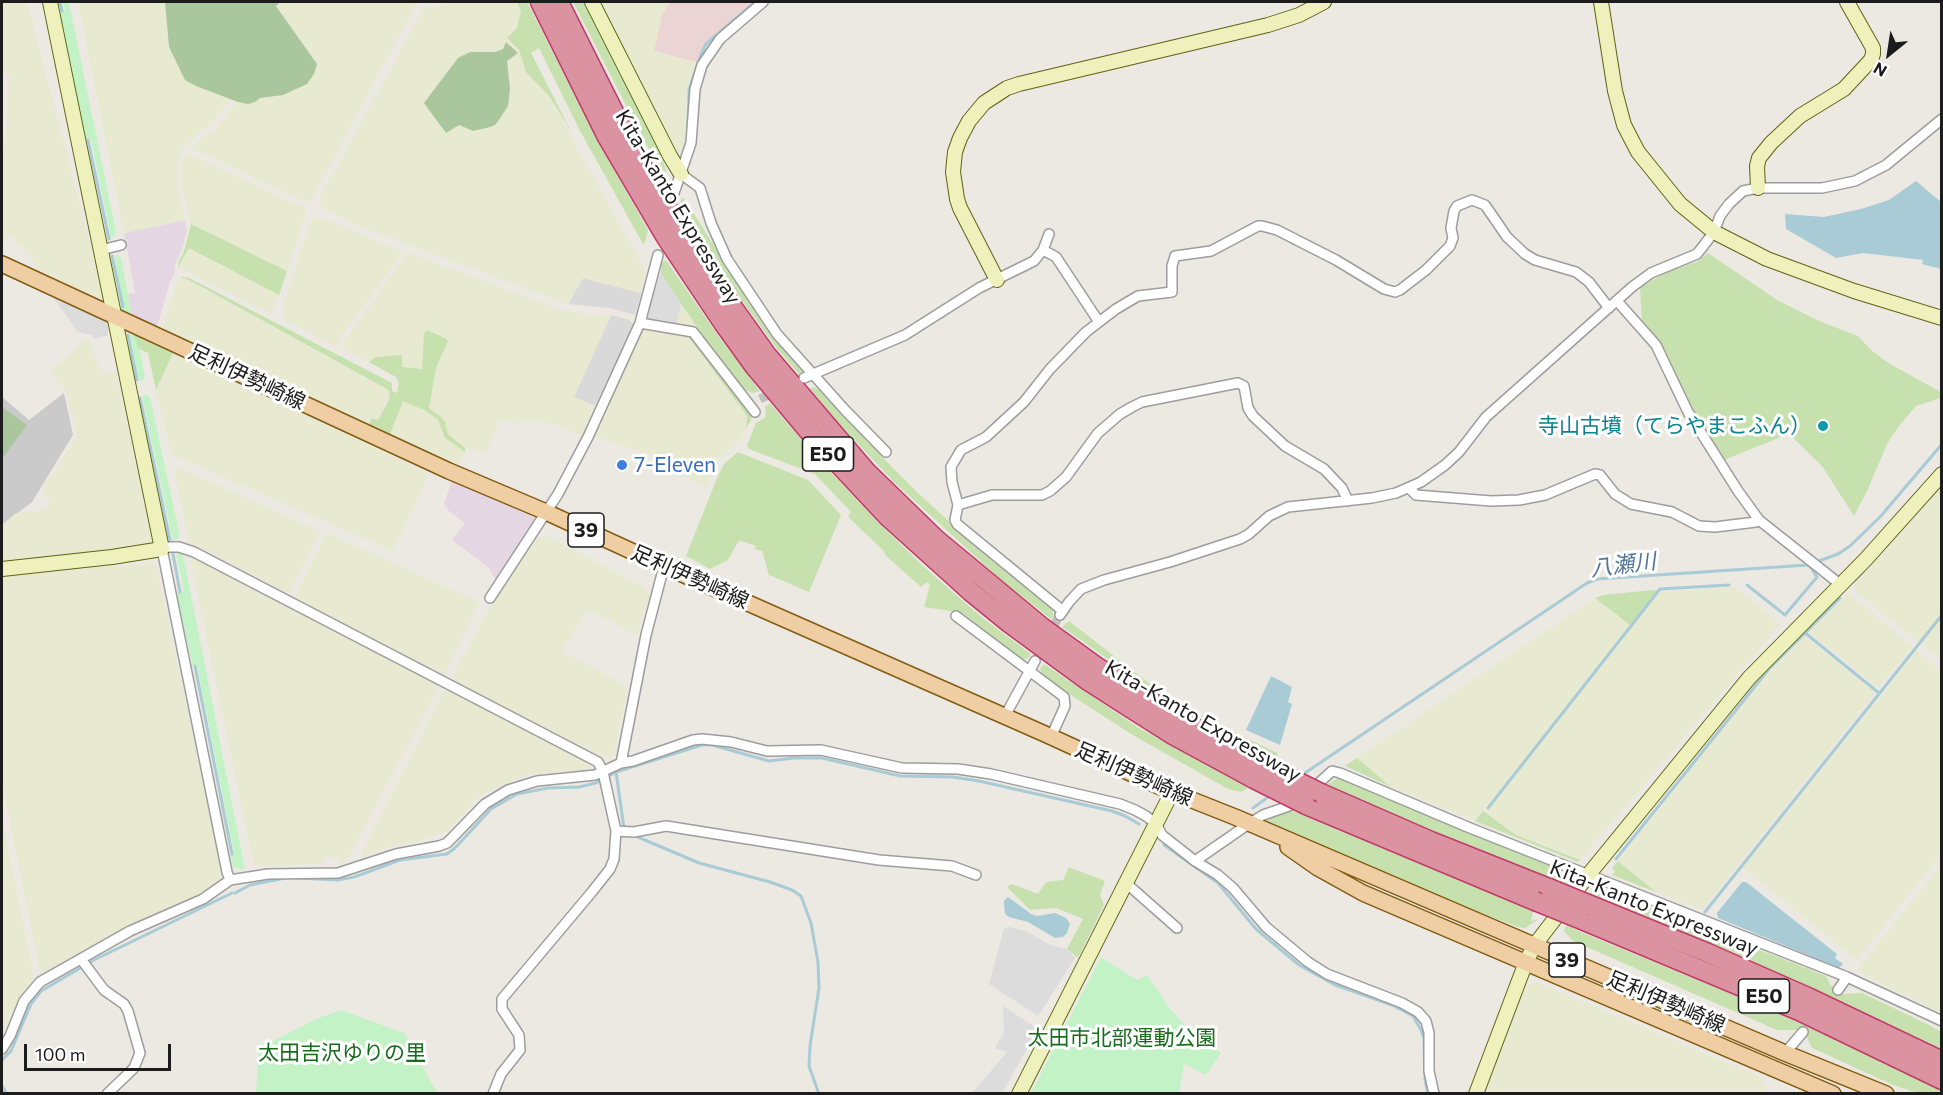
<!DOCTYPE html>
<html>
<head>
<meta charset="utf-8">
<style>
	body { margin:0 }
	#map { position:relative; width:1943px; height:1095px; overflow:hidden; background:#ece9e3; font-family:Commissioner,sans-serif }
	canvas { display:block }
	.frame { position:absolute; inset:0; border:3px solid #1c1c1c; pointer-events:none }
	.north { position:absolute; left:1859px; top:24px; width:60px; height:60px; -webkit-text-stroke:4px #fff; paint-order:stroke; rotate:210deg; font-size:16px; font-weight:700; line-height:24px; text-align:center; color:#1c1c1c }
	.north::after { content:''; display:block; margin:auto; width:21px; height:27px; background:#1c1c1c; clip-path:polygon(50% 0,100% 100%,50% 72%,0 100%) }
	.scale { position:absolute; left:24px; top:1044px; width:147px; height:27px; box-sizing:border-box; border:3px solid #1c1c1c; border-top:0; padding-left:8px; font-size:18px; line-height:21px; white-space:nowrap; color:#1c1c1c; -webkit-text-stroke:4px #fff; paint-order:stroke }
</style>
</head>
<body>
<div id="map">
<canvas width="1943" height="1095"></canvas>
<div class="frame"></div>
<div class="north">N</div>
<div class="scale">100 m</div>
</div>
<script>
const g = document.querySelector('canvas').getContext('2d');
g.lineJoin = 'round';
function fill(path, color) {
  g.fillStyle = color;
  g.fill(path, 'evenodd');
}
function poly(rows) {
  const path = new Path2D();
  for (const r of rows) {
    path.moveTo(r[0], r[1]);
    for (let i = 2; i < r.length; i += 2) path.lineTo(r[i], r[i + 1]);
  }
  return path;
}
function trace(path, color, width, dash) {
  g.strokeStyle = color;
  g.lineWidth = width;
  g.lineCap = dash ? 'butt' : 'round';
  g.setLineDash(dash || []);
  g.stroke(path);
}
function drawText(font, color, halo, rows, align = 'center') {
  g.font = font + ' Commissioner,"Noto Sans JP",sans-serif';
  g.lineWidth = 6;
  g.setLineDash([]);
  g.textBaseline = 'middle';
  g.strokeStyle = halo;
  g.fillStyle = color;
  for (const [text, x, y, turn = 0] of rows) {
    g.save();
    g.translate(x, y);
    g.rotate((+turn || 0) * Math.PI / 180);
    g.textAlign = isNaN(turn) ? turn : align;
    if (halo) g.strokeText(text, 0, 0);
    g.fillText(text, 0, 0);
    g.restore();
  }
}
const residential = poly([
	[583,278,641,293,635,315,609,308,568,304],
	[611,315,627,319,634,324,595,406,574,397]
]);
const commercial = poly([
	[670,2,752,2,706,43,696,62,654,51,662,14]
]);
const industrial = poly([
	[185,220,187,230,182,250,174,267,175,273,170,282,158,324,155,326,132,316,128,294,135,293,124,233],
	[452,480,535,518,537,523,496,581,489,568,452,540,465,523,449,511,444,504]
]);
const religious = poly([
	[64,393,73,435,32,502,2,525,2,397,29,420]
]);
const farmland = poly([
	[2,2,27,2,104,298,97,299,36,272,35,262,10,235,6,235,2,243,2,159,6,140,9,75,2,73],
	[78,2,165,2,169,47,185,79,196,86,231,99,213,121,184,147,177,158,178,191,185,220,124,233],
	[280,2,417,2,312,199,306,202,191,148,216,128,238,102,248,104,255,102,260,98,283,95,307,84,317,64,277,6],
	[445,2,517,2,521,10,517,28,507,38,519,50,526,72,549,96,562,117,572,138,646,272,641,293,583,278,568,304,352,223,321,208,321,196,424,8,439,7],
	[503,49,473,131,459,125,486,51,495,52],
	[601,2,670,2,662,14,654,51,696,62,686,95,687,135,683,152,676,152],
	[185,153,305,208,306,212,287,271,191,224,182,188,182,163],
	[315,217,322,218,403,252,334,346,286,320,282,311,311,220],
	[189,247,279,295,272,312,268,312,178,267],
	[408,253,561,310,588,315,611,315,574,397,595,406,582,435,553,424,534,421,515,423,500,418,487,452,465,448,448,434,440,416,429,408,436,368,448,341,445,339,427,330,422,369,402,367,402,355,376,357,369,362,340,347],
	[181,278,188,280,387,389,390,397,378,420,372,418,369,424,162,331,177,283],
	[681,304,699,330,676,325],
	[648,328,687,335,747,417,746,429,740,440,716,462,705,489,659,457,593,436,641,332],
	[87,338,101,372,116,372,153,543,99,553,2,564,2,525,16,513,45,510,50,498,45,498,44,487,77,435,66,392,51,370],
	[173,353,371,445,429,474,393,551,171,454,156,390],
	[403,400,426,411,438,420,445,438,465,452,458,466,390,434],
	[178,467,320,532,288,593,189,542,174,469],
	[1941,488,1941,660,1854,590,1855,585],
	[327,533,479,602,443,677,293,598],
	[548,537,644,587,650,595,637,635,587,609,562,651,628,687,612,761,450,681,494,601,536,538],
	[193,558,437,684,438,688,344,866,339,865,339,858,323,857,321,864,254,866,191,562],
	[152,563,156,565,213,830,221,878,219,883,206,892,109,936,42,974,40,973,2,781,2,576],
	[1736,587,1780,624,1580,860,1516,835,1486,813,1660,592],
	[1848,593,1913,647,1878,688,1810,633,1810,630],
	[1595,598,1630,625,1475,821,1391,787,1357,758],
	[1804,636,1876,692,1702,910,1656,892,1618,861,1757,685],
	[1917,651,1941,671,1941,854,1857,960,1742,867],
	[448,689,589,761,590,770,526,775,488,791,476,799,448,831,412,843,392,846,362,857,362,852,443,693],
	[2,817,34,980,20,997,2,1034],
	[1941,865,1941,1013,1866,976,1858,969],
	[1537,982,1760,1077,1766,1093,1482,1094,1523,987]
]);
const grass = poly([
	[517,2,527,2,600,145,648,230,645,243,643,244,579,129,539,48,531,53,571,131,549,96,526,72,519,50,507,38,517,28,521,11],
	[573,2,584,2,662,156,666,171,662,175],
	[683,197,745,294,780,343,805,373,803,374,799,374,778,350,734,290,679,204],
	[191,224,287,271,279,295,189,248,178,267,178,263,184,251],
	[1708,253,1777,300,1819,321,1858,336,1872,351,1890,364,1941,392,1941,398,1916,406,1899,426,1887,444,1868,489,1854,516,1822,466,1791,436,1786,435,1724,460,1692,411,1658,341,1642,322,1640,288,1666,272,1697,262],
	[666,260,719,337,760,391,753,393,743,389,699,330,661,274,661,263],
	[182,277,189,278,392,383,392,391,397,393,399,384,396,377,369,362,376,357,402,355,402,367,422,369,424,334,427,330,445,338,448,341,436,368,429,408,440,416,445,422,448,434,465,448,465,452,445,438,438,420,426,411,403,401,390,434,369,424,372,418,378,420,389,400,390,393,387,389,189,280,181,278],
	[133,334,173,353,156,390,148,353,137,348],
	[687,335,694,337,752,413,751,420,746,429,747,416],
	[813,387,821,390,888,463,920,495,995,563,1053,610,1053,616,1051,619,999,578,895,483,845,430,810,389],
	[770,403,820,461,878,522,924,567,984,619,1031,654,1028,658,1022,660,963,613,924,607,930,585,927,582,921,587,885,555,884,551,848,517,851,512,815,474,749,449,747,446,756,423,766,417,765,407],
	[738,452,808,480,841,515,809,592,769,575,762,551,755,549,756,546,741,541,738,542,728,560,710,569,686,556,717,478,724,464],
	[1654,590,1658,591,1630,625,1595,598,1603,595],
	[1069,621,1154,687,1208,719,1277,753,1279,761,1154,691,1062,627],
	[1044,664,1139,728,1248,788,1240,792,1228,789,1131,734,1043,677,1040,669],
	[1357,758,1391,787,1345,766],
	[1338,778,1559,868,1568,874,1570,879,1567,884,1558,883,1556,880,1409,821,1326,785],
	[1288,811,1295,812,1533,911,1531,921,1539,919,1525,928,1518,927,1450,901,1263,821,1265,818],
	[1483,811,1516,835,1580,860,1578,862,1475,821],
	[1618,861,1656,892,1612,875,1615,871,1612,868],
	[1069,867,1105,881,1100,895,1104,905,1078,958,1067,949,1083,919,1056,908,1030,910,1007,887,1012,884,1038,894,1046,882,1063,880],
	[1602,888,1826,976,1831,986,1843,994,1862,993,1929,1025,1941,1032,1941,1049,1730,951,1589,894,1593,890],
	[1567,923,1576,930,1782,1015,1929,1084,1941,1090,1941,1093,1918,1093,1893,1085,1812,1048,1807,1038,1808,1035,1799,1029,1797,1030,1777,1030,1573,941,1564,931]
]);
const forest = poly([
	[165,2,280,2,276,6,317,64,314,74,307,84,283,95,260,98,255,102,248,104,238,102,196,86,185,80,169,47],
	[506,42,518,53,507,61,510,89,508,106,499,120,495,125,490,127,473,131,459,125,446,133,424,103,458,58,470,52,495,52,503,49],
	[2,407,27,425,2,459]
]);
const park = poly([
	[63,2,69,2,116,232,114,237,111,238,91,139,85,140,59,11,65,10],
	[117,255,121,258,132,316,121,310,115,256],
	[133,334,141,355,145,377,144,379,139,381,130,335],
	[147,395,150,397,180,537,173,541,142,396],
	[176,553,183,554,245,869,233,867,230,854,234,853,197,666,193,667,176,592,184,591],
	[1101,957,1137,980,1147,975,1168,1006,1188,1029,1221,1053,1206,1075,1184,1064,1179,1093,1031,1093],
	[341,1010,404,1033,437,1093,256,1093,259,1048,316,1019]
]);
const parking = poly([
	[661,274,681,304,676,325,649,322,646,319,658,276],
	[50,293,108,321,108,335,94,339,92,335,78,332],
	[1009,927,1026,931,1050,945,1067,949,1075,958,1038,1016,989,984,1004,928],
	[1003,1006,1038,1029,1002,1093,972,1093,1007,1052,995,1048,1004,1032]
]);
const water = poly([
	[1916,181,1941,202,1941,269,1922,264,1923,260,1863,253,1836,258,1786,229,1785,214,1824,217,1861,209,1889,200],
	[1271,676,1292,687,1288,702,1292,704,1280,745,1246,730],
	[1742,882,1746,882,1837,954,1835,958,1843,964,1839,968,1718,918,1717,913],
	[1008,897,1031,914,1037,916,1055,913,1066,918,1070,924,1067,933,1063,937,1055,938,1028,922,1009,917,1005,914,1004,904,1004,901]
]);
const stream = poly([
	[60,2,62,11],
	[688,127,689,90,700,57,706,44,714,37,755,2],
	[88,140,109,239],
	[112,256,123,307],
	[128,335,137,380],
	[140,398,170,540],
	[173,554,180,592],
	[1854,581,1863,572],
	[1747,585,1785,615,1817,577,1809,565],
	[1804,632,1879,693],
	[195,666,232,854],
	[616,772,624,828],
	[1302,775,1587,583,1597,579,1808,565,1838,554,1850,546,1880,517,1942,444],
	[1253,808,1271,795],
	[1488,808,1660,589,1729,585],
	[633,835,699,863,770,882,792,890,801,896,811,923,818,962,819,988,810,1046,809,1066,819,1094],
	[1164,845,1218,883,1256,929,1299,965,1335,985,1392,1005,1413,1016,1421,1030,1424,1038,1425,1080,1428,1094],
	[1616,859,1769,669,1840,598],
	[297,878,337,880,354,877,400,860,447,854,455,848,491,809,517,794,548,788,579,787,596,783,616,772,702,745,712,745,769,761,794,758,822,758,900,776,953,777,979,781,1112,811,1125,816,1139,824],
	[235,893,250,885,285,878],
	[1705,912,1942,615],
	[2,1060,11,1051,31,1004,41,991,94,960,232,893],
	[2,1086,7,1094]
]);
const streetTunnel = poly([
	[760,399,777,391],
	[1035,661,1059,616]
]);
const street = poly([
	[681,174,700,188,711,223,727,259,777,334,845,410,886,452],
	[674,193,691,143,695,89,702,65,720,39,763,2],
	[101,250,121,245],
	[1043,250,1056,257,1099,322],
	[1617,301,1656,345,1688,412,1738,491,1759,520,1841,585],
	[640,323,693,332,755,412],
	[804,378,905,335,979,288,1034,261,1043,250,1049,234],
	[1409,488,1416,495,1491,501,1519,500,1545,495,1595,474,1600,475,1615,494,1631,504,1672,512,1699,526,1715,527,1756,522,1759,520],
	[958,505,992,495,1042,495,1050,491,1066,477,1098,433,1120,414,1132,407,1142,402,1238,383,1244,386,1248,408,1253,416,1285,446,1324,469,1342,488,1348,501],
	[490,598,558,494,588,437,640,323,658,255],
	[1063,611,957,524,955,520,958,505,952,482,951,467,961,450,986,437,1024,402,1050,369,1086,332,1116,309,1138,296,1172,292,1172,266,1175,256,1211,251,1258,226,1262,226,1277,230,1336,260,1384,289,1395,292,1400,290,1426,270,1450,246,1453,238,1451,228,1454,211,1457,206,1472,200,1485,205,1507,237,1525,254,1535,260,1576,272,1589,282,1609,308],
	[1060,615,1069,602,1081,589,1104,580,1170,562,1240,539,1249,534,1269,516,1288,507,1372,498,1396,493,1421,482,1445,465,1459,452,1486,417,1632,287,1651,273,1697,254,1714,232,1720,216,1729,204,1743,191,1758,188,1822,188,1855,181,1886,165,1942,119],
	[956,616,1064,697,1065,706,1051,737],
	[1005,716,1035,661],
	[621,763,646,635,664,566],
	[1311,790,1332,771,1340,773,1470,828,1847,977,1942,1021],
	[616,831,634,832,666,826,879,860,952,866,976,875],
	[1195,861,1250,823,1263,815,1289,806,1298,800],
	[230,880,227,872,162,549,169,547,179,547,194,552,598,762,603,772,616,831,614,859,610,869,591,893,502,999,502,1009,519,1035,520,1050,501,1074,493,1094],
	[1126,883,1177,928],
	[81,959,104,990,124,1004,128,1011,140,1053,134,1068,107,1094],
	[1838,990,1847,977],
	[2,1049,10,1036,24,1001,40,982,130,931,203,899,230,880,268,874,338,873,396,854,439,846,447,843,485,804,508,790,537,781,595,775,621,763,633,761,693,740,702,739,731,742,767,751,821,750,902,768,958,769,991,774,1120,804,1135,810,1146,816,1156,824,1162,835,1195,861,1218,875,1233,888,1266,927,1308,962,1327,974,1402,1003,1418,1012,1426,1021,1429,1033,1429,1071,1434,1094],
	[1785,1053,1803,1032]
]);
const secondary = poly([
	[592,2,670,156,681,174],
	[1601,2,1615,91,1624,125,1638,152,1680,204,1714,232,1767,259,1854,291,1942,318],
	[1758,188,1757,166,1759,158,1771,143,1800,116,1844,89,1871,60,1873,54,1873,48,1847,2],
	[997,280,960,208,957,199,953,172,955,152,960,138,969,121,984,103,1007,88,1019,84,1268,25,1299,15,1324,2],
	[2,569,112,557,162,549,50,2],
	[1019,1094,1172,792],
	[1476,1094,1526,962,1534,946,1589,874,1749,678,1866,559,1942,474]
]);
const primary = poly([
	[2,264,449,471,546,512,664,566,1045,734,1172,792,1235,817,1785,1053,1886,1094],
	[1288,847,1318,868,1363,893,1833,1094]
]);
const highway = poly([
	[540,2,607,137,665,236,723,323,754,366,815,439,888,517,971,592,1009,623,1088,681,1130,708,1171,734,1254,779],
	[559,2,622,128,645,171,702,264,767,355,867,472,936,539,1042,627,1096,666,1177,718,1266,766],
	[1321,793,1431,841,1549,888],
	[1306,805,1535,901],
	[1593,906,1708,953,1808,997,1942,1061],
	[1582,920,1799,1011,1942,1080]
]);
const highwayBridge = poly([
	[1266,766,1321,793],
	[1254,779,1306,805],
	[1549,888,1593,906],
	[1535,901,1582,920]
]);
const markers = [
	[1823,426,6,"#0f9aa8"],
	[622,465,6,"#3f7fe0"]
];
const shields = [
	[828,454,51],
	[586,530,36],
	[1567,960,36],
	[1764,996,51]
];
const shieldNames = [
	["E50",828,454],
	["39",586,530],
	["39",1567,960],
	["E50",1764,996]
];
const streetNames = [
	["Kita-Kanto Expressway",678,207,59],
	["足利伊勢崎線",247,377,25],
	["足利伊勢崎線",690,577,24],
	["Kita-Kanto Expressway",1203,721,30],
	["足利伊勢崎線",1134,774,24],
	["Kita-Kanto Expressway",1654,908,22],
	["足利伊勢崎線",1666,1002,23]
];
const cultureNames = [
	["寺山古墳（てらやまこふん）",1811,426]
];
const shopNames = [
	["7-Eleven",634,465]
];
const parkNames = [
	["太田市北部運動公園",1122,1038],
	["太田吉沢ゆりの里",342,1053]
];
const waterNames = [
	["八瀬川",1623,565,-7]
];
fill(residential, '#dad9d9');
fill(commercial, '#ebd4d4');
fill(industrial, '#e4d6e2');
fill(religious, '#cacaca');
fill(farmland, '#e7e9d0');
fill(grass, '#c7e1ae');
fill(forest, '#a9c69c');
fill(park, '#c4f2c7');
fill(parking, '#dcdcdc');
fill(water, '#a8cbd5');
trace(stream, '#a8cbd5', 3);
trace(streetTunnel, '#c2c0bb', 9, [9, 4.5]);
trace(street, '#9d9d9d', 12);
trace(secondary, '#5c6412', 16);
trace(primary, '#825c12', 18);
trace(highway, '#c13969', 21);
trace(street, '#fff', 9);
trace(secondary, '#eff1bc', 14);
trace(primary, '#f0cea4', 15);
trace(highway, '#db93a1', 18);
trace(highwayBridge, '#c13969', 21, []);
trace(highwayBridge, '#db93a1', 18);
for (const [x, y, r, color] of markers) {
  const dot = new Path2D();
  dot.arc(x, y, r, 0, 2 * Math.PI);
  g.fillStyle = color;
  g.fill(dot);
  trace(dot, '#fff', 2);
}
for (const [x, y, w] of shields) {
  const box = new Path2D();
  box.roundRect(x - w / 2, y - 17, w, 34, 4.5);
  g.fillStyle = '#fff';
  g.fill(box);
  trace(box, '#1c1c1c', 1.5);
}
drawText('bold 20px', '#1c1c1c', null, shieldNames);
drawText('21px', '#1c1c1c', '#fff', streetNames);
drawText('21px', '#0d838f', '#fff', cultureNames, 'right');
drawText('21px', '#366cbe', '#fff', shopNames, 'left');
drawText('21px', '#186c1e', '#fff', parkNames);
drawText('italic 22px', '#527698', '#fff', waterNames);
</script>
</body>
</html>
